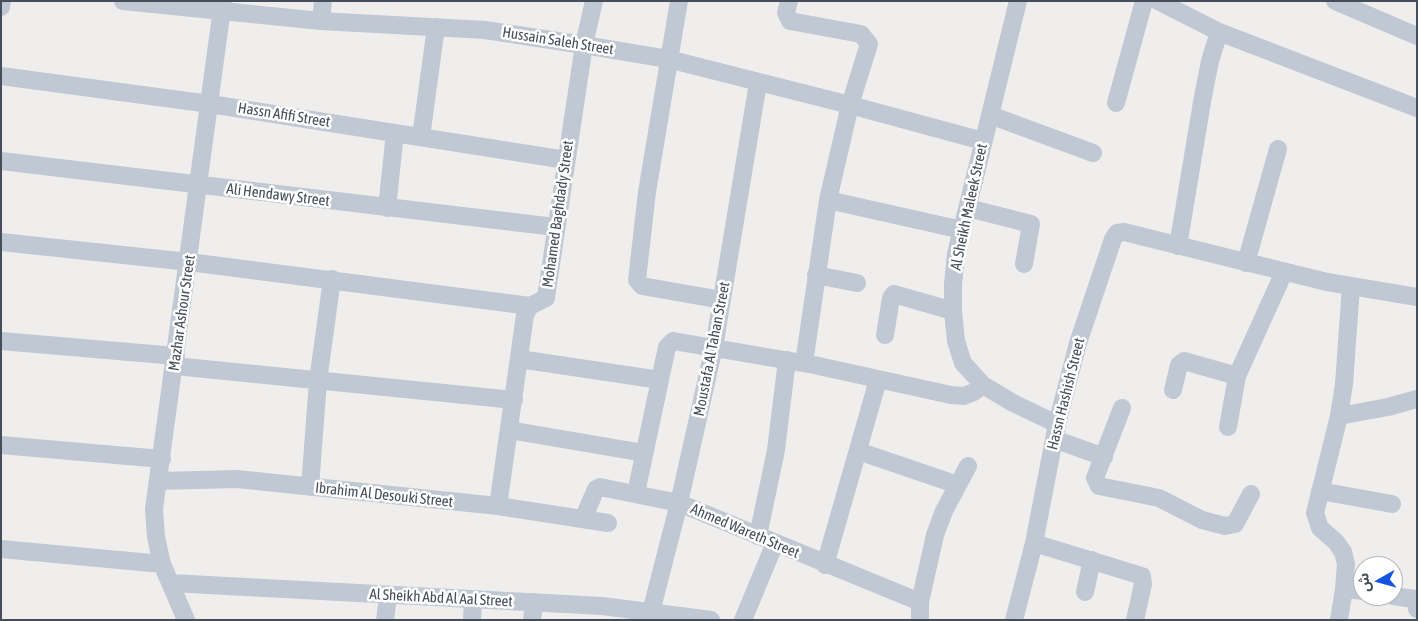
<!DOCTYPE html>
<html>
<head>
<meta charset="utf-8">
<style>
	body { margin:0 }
	#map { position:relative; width:1418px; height:621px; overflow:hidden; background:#f0eeed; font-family:"Asap Condensed","Noto Sans Arabic",sans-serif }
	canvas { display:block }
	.frame { position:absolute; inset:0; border:2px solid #454e5b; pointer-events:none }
	.north { position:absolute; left:1353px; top:556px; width:50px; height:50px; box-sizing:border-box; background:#fff; border:1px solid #b5b8bd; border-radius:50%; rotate:263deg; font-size:14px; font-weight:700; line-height:20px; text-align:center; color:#454e5b }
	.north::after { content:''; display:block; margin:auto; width:18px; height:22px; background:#1554e3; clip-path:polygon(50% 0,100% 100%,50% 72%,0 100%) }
</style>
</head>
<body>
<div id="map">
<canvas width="1418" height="621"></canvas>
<div class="frame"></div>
<div class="north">ش</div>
</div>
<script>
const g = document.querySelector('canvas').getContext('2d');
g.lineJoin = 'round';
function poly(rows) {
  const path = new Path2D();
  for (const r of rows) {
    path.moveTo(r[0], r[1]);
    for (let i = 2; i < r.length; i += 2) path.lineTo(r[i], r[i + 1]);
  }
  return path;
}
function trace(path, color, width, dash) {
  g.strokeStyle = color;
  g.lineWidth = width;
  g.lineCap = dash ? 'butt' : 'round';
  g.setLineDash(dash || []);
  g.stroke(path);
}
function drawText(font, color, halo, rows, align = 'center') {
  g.font = font + ' "Asap Condensed",sans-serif';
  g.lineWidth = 5;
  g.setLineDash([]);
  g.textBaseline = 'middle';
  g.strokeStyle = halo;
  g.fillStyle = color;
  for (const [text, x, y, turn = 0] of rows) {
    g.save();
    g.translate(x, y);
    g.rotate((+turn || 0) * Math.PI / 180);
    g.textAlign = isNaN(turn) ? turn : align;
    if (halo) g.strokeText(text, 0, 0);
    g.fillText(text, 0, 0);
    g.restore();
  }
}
const minor = poly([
	[123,1,321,21,485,30,584,45,668,59,850,105,983,141],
	[679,1,647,192,637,280,642,286,722,300],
	[789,1,786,13,790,21,861,34,869,44,850,105,828,200,804,363],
	[1018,1,956,254,953,284,953,311,956,341,963,363,983,385,1013,403,1057,424],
	[1158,1,1219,32,1417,108],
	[1335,1,1417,36],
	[1,7,2,1],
	[321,21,323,1],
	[1,76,210,104,566,160],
	[1116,103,1144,1],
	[990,115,1093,153],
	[421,137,436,27],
	[1,161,555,227],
	[828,200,962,230],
	[387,208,395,133],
	[968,208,1031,224,1024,264],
	[1,242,189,262,530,306],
	[1178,246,1202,102,1210,61,1219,32],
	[1246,263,1278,149],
	[816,275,857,283],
	[885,335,891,298,894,294,953,311],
	[1,341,176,356],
	[519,359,660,380],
	[175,366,514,400],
	[1173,390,1179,365,1184,361,1237,376],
	[1122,408,1095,478,1099,486,1159,498,1202,520,1225,526,1235,524,1251,494],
	[1339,416,1388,407,1417,399],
	[1228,427,1237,376,1284,272],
	[509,430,644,453],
	[1054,439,1104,457],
	[1,445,162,459],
	[858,451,958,485],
	[159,481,237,479,498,506,608,523],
	[310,487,318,381,332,279],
	[1320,491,1392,504],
	[636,493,667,347,673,341,814,365,951,395,964,396,974,392,983,385],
	[498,506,525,315,530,306,546,298,547,291,584,45,594,1],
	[583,519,596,489,600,487,679,503,920,602],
	[758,536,776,450,787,360],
	[1034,543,1142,576,1143,584,1135,620],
	[1,549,162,564],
	[825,565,878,380],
	[171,583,602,606,711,620],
	[1344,589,1363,591],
	[1085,592,1092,560],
	[1393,596,1415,599,1417,609],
	[651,612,679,503,714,347,758,83],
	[186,620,162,564,156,537,154,509,223,1],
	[385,620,388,596],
	[472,620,473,600],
	[532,620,534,602],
	[743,620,775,543],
	[920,620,920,602,935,535,944,511,968,466],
	[1014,620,1034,543,1057,424,1078,343,1113,239,1117,233,1124,232,1327,282,1417,297],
	[1339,620,1344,589,1346,564,1343,552,1336,542,1320,528,1315,513,1339,416,1344,384,1351,286]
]);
const streetNames = [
	["Hussain Saleh Street",558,41,9],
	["Hassn Afifi Street",284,115,9],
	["Ali Hendawy Street",278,195,7],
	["Al Sheikh Maleek Street",969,207,-78],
	["Mohamed Baghdady Street",558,214,-82],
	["Mazhar Ashour Street",182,313,-82],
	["Moustafa Al Tahan Street",712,349,-79],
	["Hassn Hashish Street",1066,394,-76],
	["Ibrahim Al Desouki Street",384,495,6],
	["Ahmed Wareth Street",745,531,23],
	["Al Sheikh Abd Al Aal Street",441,598,3]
];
trace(minor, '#c0c8d3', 18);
drawText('15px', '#454e5b', '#fff', streetNames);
</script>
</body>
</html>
